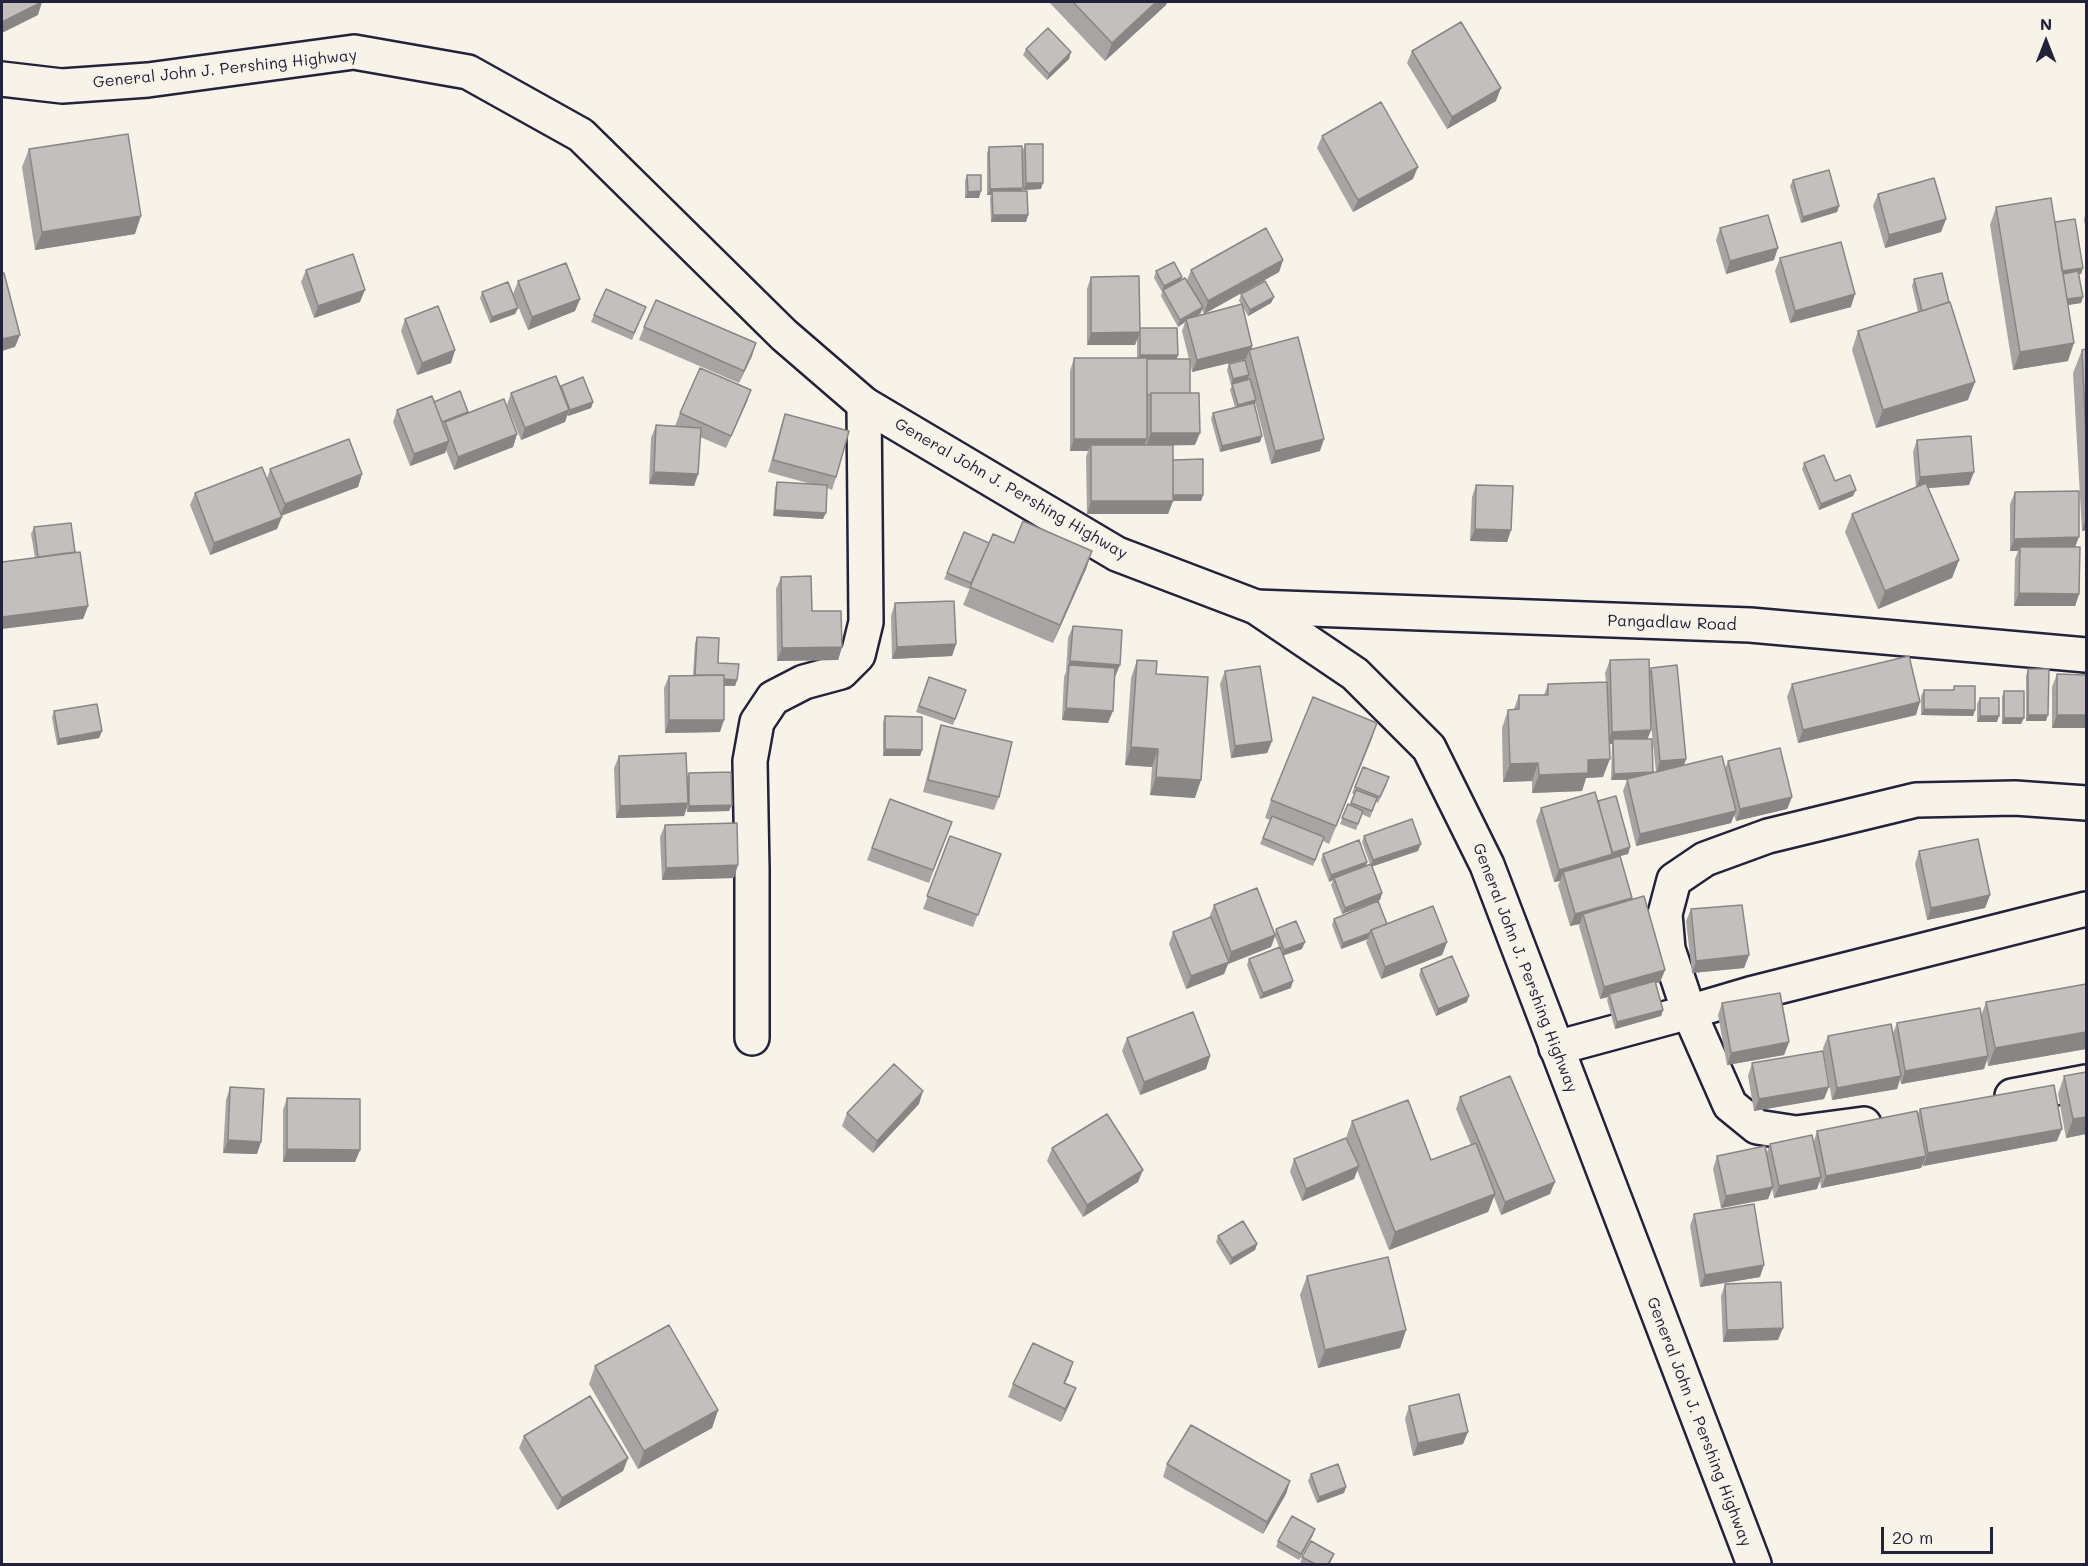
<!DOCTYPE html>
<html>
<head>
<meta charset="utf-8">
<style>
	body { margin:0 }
	#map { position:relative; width:2088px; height:1566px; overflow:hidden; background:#f7f3e8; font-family:Mali,sans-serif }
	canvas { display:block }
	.frame { position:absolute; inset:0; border:3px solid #22223b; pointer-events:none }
	.north { position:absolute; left:2016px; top:12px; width:60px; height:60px; -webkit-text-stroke:4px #f7f3e8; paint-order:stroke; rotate:0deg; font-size:16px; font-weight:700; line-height:24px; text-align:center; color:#22223b }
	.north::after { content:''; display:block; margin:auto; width:21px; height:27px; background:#22223b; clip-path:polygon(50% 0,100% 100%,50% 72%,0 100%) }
	.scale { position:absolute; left:1881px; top:1527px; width:112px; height:27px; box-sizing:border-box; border:3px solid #22223b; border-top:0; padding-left:8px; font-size:18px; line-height:21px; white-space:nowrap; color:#22223b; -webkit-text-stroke:4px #f7f3e8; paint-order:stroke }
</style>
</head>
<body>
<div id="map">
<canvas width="2088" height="1566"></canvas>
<div class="frame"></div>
<div class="north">N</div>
<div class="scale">20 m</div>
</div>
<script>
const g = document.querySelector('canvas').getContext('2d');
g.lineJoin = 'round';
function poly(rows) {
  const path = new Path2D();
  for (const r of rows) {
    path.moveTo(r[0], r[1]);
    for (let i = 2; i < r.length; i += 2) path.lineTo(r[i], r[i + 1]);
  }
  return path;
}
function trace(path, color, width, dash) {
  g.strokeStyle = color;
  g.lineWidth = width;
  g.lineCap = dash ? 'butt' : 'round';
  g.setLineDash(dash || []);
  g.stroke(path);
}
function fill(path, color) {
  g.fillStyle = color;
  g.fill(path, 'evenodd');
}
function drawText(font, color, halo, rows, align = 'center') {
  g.font = font + ' Mali,sans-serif';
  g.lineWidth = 6;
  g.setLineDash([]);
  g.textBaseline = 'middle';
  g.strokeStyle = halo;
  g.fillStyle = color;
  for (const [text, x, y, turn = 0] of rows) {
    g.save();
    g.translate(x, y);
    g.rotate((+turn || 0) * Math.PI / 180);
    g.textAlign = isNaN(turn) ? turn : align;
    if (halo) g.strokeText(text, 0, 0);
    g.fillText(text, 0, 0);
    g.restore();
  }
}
const minor = poly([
	[752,1038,752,869,750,761,757,722,773,698,804,682,841,672,858,655,866,622,864,404],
	[1556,1048,1689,1012,1750,994,2086,909],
	[2012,1096,2086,1082],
	[1864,1124,1796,1133,1757,1127,1730,1105,1689,1012,1668,949,1665,914,1674,880,1705,859,1768,836,1916,800,2015,798,2086,803]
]);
const tertiary = poly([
	[1256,607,1750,625,2086,655]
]);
const secondary = poly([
	[2,79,62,86,148,80,354,52,468,72,581,135,784,335,864,404,1117,554,1256,607,1355,674,1429,748,1487,865,1754,1564]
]);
const wall = poly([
	[1049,2,1167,2,1166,5,1105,61],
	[1026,49,1069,59,1047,80,1023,55],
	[1412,51,1496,101,1447,129,1407,63],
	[1322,136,1413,179,1353,212,1317,148],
	[1025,144,1041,189,1023,190,1023,150],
	[989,147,1022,191,1028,215,1026,222,991,222,990,198,991,195,987,195,987,153],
	[29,149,135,234,35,250,22,167],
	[967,175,979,198,965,198,965,181],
	[1793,180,1839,206,1837,212,1801,223,1790,186],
	[1878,194,1946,219,1941,232,1885,248,1873,206],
	[1996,207,2055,222,2083,268,2081,274,2079,274,2083,297,2081,303,2068,305,2068,361,2013,370,1990,225],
	[2086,213,2086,233,2084,219],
	[1720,228,1774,260,1726,274,1716,240],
	[1780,258,1851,307,1790,323,1775,271],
	[1283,260,1279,272,1204,314,1202,310,1200,314,1196,316,1241,304,1239,301,1241,294,1274,297,1271,303,1248,316,1243,307,1252,346,1252,349,1320,451,1271,464,1255,402,1254,404,1262,436,1260,442,1220,452,1211,419,1213,413,1235,407,1230,390,1232,385,1231,385,1227,370,1229,364,1245,360,1246,359,1192,372,1190,362,1190,393,1195,445,1173,445,1173,460,1203,495,1201,501,1173,501,1168,514,1087,514,1086,457,1088,451,1070,451,1070,371,1074,358,1137,358,1137,338,1135,345,1087,345,1087,289,1091,277,1139,329,1178,355,1176,359,1189,359,1182,331,1185,322,1178,327,1161,296,1162,292,1154,278,1156,271,1182,277,1181,280,1187,280,1191,270],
	[306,270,360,302,314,318,301,282],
	[1914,279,1949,302,1968,400,1876,428,1852,350,1858,331,1918,312,1912,286],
	[518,281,580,299,575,311,528,330,513,294],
	[482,292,518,308,515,314,490,323,480,298],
	[646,307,632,340,591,322,594,315],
	[405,319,455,350,451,363,417,375,401,331],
	[644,327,752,356,739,383,639,340],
	[2086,349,2086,530,2082,531,2073,373,2082,350],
	[561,386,593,402,591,408,568,416,567,415,565,422,521,440,507,405,511,393,560,387],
	[751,390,726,448,700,437,698,474,694,486,649,484,651,438,656,425,676,426,675,426,680,413],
	[434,402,468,413,517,434,513,447,454,470,446,450,445,453,410,466,393,422,397,410],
	[785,414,836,477,832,490,827,488,823,519,773,516,775,488,777,482,811,484,768,472,781,426],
	[1917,440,1969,485,1928,488,1959,560,1952,578,1878,609,1845,532,1852,514,1916,487,1913,452],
	[1804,463,1835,481,1853,496,1819,510,1802,469],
	[270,469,362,474,358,487,281,516,277,529,210,555,190,505,195,493,267,479],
	[1476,485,1511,530,1507,542,1470,541,1472,497],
	[2015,492,2075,547,2079,594,2075,606,2014,606,2015,559,2018,551,2010,551,2010,504],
	[34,527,75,552,88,606,83,619,35,558,31,534],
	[989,543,1014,543,1092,551,1086,569,1053,643,963,605,970,588,969,589,944,579,947,573],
	[781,577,812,611,842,647,838,660,777,661,776,589],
	[895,603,956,644,952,656,892,659,891,616],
	[1073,626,1115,677,1108,723,1062,720,1064,677,1066,672,1068,638],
	[697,637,718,663,737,680,735,686,724,686,720,732,665,733,664,688,669,676,693,675,695,643],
	[1137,660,1156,674,1195,798,1150,795,1152,767,1125,765,1131,678],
	[1610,660,1649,673,1651,668,1686,759,1684,765,1725,769,1728,761,1792,797,1787,809,1736,821,1734,815,1731,823,1636,846,1623,791,1627,780,1611,780,1612,744,1609,744,1603,777,1586,778,1582,791,1532,793,1532,781,1503,782,1502,728,1508,710,1514,709,1519,695,1544,695,1548,684,1606,682,1605,673],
	[1650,715,1656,772,1653,772,1647,739,1651,730],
	[2028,669,2046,721,2026,721,2026,676],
	[1225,671,1272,741,1267,753,1231,758,1220,684],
	[2057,674,2086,728,2052,728,2052,687],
	[929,677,966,690,953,725,916,712],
	[1792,684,1916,715,1798,743,1787,697],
	[1954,686,1975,710,1973,716,1921,715,1921,696,1924,690,1953,690],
	[2004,691,2021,724,2002,724,2002,697],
	[1980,698,1997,722,1977,722,1977,704],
	[54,711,102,731,99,738,57,745,52,717],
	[885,716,922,750,920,756,883,756,883,722],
	[1377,723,1329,844,1323,841,1313,866,1260,844,1270,820,1265,818,1271,800],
	[941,725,999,797,994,810,923,792,937,737],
	[619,756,687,776,689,773,729,811,687,812,687,808,684,816,616,818,614,768],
	[1363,767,1387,784,1378,803,1376,802,1370,818,1362,814,1356,830,1340,824,1348,804,1350,805,1354,794,1352,793],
	[890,799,952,822,929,883,867,860],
	[1598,801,1630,847,1628,854,1619,856,1632,898,1631,900,1665,970,1660,982,1656,983,1663,1010,1661,1016,1615,1029,1607,1000,1608,997,1600,999,1579,926,1580,924,1570,926,1558,885,1560,881,1554,882,1536,821,1541,808],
	[665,825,734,878,662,880,660,837],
	[950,836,1001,854,973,927,923,909],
	[1364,836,1418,851,1372,866,1382,893,1380,900,1342,914,1331,885,1333,880,1329,882,1321,860,1323,854,1367,862,1366,866,1370,864,1362,842],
	[1919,851,1990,895,1985,908,1927,920,1915,864],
	[1214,905,1275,933,1276,929,1302,949,1283,955,1291,988,1260,999,1247,965,1249,959,1279,947,1275,937,1271,947,1228,964,1224,974,1186,989,1169,944,1173,932,1209,918],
	[1691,909,1749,955,1744,968,1692,973,1686,921],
	[1334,919,1387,924,1447,942,1442,955,1381,979,1366,942,1368,939,1341,949,1332,925],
	[1421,969,1467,1002,1436,1016,1419,975],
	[2086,984,2086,1049,1988,1066,1987,1060,1984,1069,1901,1084,1900,1079,1897,1089,1832,1100,1823,1048,1828,1036,1893,1033,1897,1023,1981,1016,1986,1002],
	[1722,1003,1789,1042,1784,1055,1727,1065,1718,1015],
	[1127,1038,1210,1056,1206,1069,1140,1095,1122,1051],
	[1752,1063,1824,1099,1754,1111,1748,1076],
	[2086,1072,2086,1134,2066,1138,2058,1094,2064,1076],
	[230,1087,257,1154,223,1153,226,1100],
	[1460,1097,1550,1194,1501,1215,1494,1197,1488,1212,1389,1250,1357,1170,1354,1179,1302,1201,1290,1172,1294,1159,1346,1138,1352,1121,1431,1160,1471,1145,1456,1109],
	[287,1098,360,1150,355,1162,283,1162,283,1110],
	[919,1104,873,1153,842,1126,847,1113],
	[1920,1109,2057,1141,1923,1166,1923,1164,1921,1168,1821,1188,1820,1181,1817,1189,1774,1198,1772,1188,1768,1199,1721,1208,1713,1169,1717,1156,1766,1155,1770,1144,1814,1141,1817,1131,1917,1115],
	[1052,1148,1138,1182,1083,1217,1047,1161],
	[1694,1214,1760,1277,1700,1287,1690,1226],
	[1218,1236,1257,1244,1255,1250,1230,1265,1216,1242],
	[1307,1276,1406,1330,1400,1348,1318,1368,1300,1295],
	[1725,1284,1778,1340,1723,1342,1721,1296],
	[1073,1362,1065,1383,1071,1401,1061,1422,1008,1397,1013,1384],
	[595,1366,718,1410,712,1428,638,1469,589,1384],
	[1409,1406,1463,1444,1413,1456,1405,1419],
	[524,1436,628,1458,623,1471,557,1510,519,1448],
	[1167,1464,1290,1481,1286,1494,1263,1534,1163,1477],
	[1311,1474,1346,1487,1344,1493,1317,1503,1308,1481],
	[1313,1535,1299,1560,1276,1547,1278,1541],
	[1334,1554,1330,1564,1300,1564,1302,1557]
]);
const shadedWall = poly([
	[42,2,38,15,2,33,2,22],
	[1156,2,1167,2,1166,5,1105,61,1112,43],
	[1071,52,1069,59,1047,80,1049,74],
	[1501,88,1496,101,1447,129,1452,117],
	[1418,167,1413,179,1353,212,1358,200],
	[1026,183,1043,183,1041,189,1023,190],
	[1023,188,1021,194,992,191,991,195,987,195,990,189],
	[981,191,979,198,965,198,968,192],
	[1839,206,1837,212,1801,223,1803,217],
	[993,215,1028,215,1026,222,991,222],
	[141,216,135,234,35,250,42,232],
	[1946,219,1941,232,1885,248,1889,235],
	[1778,248,1774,260,1726,274,1730,261],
	[1283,260,1279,272,1204,314,1208,301],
	[2083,268,2081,274,2060,277,2058,271],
	[1182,277,1179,283,1163,290,1162,292,1164,286],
	[365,290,360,302,314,318,318,306],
	[1855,294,1851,307,1790,323,1795,311],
	[1274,297,1271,303,1248,316,1250,310],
	[2083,297,2081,303,2061,306,2064,300],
	[580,299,575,311,528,330,532,317],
	[1203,307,1200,314,1187,321,1186,319,1185,322,1178,327,1180,320],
	[518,308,515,314,490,323,492,317],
	[1140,332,1135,345,1087,345,1091,333],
	[20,335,15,347,2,351,2,339],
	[756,343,752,356,739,383,744,371],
	[2074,343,2068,361,2013,370,2020,352],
	[1252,346,1250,353,1249,350,1246,359,1192,372,1197,360],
	[455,350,451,363,417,375,422,363],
	[1140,355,1178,355,1176,361,1137,361],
	[1249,375,1247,382,1232,384,1231,385,1233,379],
	[1975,382,1968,400,1876,428,1883,410],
	[751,390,747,402,726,448,731,436],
	[1256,400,1254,407,1236,411,1238,405],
	[593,402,591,408,568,416,570,410],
	[569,410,565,422,521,440,525,428],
	[1151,433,1200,433,1195,445,1146,446],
	[517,434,513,447,454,470,458,457],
	[1262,436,1260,442,1220,452,1222,446],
	[1074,439,1147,439,1142,451,1091,445,1088,451,1070,451],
	[1324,439,1320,451,1271,464,1275,451],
	[449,441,445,453,410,466,414,454],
	[654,472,698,474,694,486,649,484],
	[1974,472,1969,485,1916,489,1920,477],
	[362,474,358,487,280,516,285,504],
	[1856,490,1853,496,1819,510,1821,504],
	[1172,495,1203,495,1201,501,1170,501],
	[1091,501,1173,501,1168,514,1087,514],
	[775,510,826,513,823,519,773,516],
	[282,517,277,529,210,555,214,543],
	[2086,518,2086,530,2082,531],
	[1475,529,1511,530,1507,542,1470,541],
	[2079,537,2074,550,2020,547,2018,551,2010,551,2014,539],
	[1092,551,1086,569,1053,643,1060,625],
	[1959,560,1952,578,1878,609,1885,591],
	[2019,593,2079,594,2075,606,2014,606],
	[88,606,83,619,2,629,2,617],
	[956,644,952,656,892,659,897,647],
	[842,647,838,660,777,661,782,648],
	[1070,661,1120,665,1115,677,1068,666],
	[695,677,737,680,735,686,692,684],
	[1920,702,1916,715,1798,743,1803,730],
	[1066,708,1113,711,1108,723,1062,720],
	[1924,709,1975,710,1973,716,1921,715],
	[2028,715,2048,715,2046,721,2026,721],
	[2057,715,2086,715,2086,728,2052,728],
	[1980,716,1999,716,1997,722,1977,722],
	[2004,718,2024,718,2021,724,2002,724],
	[669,720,724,720,720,732,665,733],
	[1377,723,1371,741,1329,844,1336,826],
	[1651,730,1646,743,1613,739,1612,744,1607,744,1612,732],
	[102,731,99,738,57,745,59,739],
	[1272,741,1267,753,1231,758,1235,746],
	[1131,747,1158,749,1152,767,1125,765],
	[885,749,922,750,920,756,883,756],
	[1610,759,1603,777,1586,778,1582,791,1532,793,1539,775,1588,760],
	[1686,759,1682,771,1656,774,1660,761],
	[1538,763,1532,781,1503,782,1510,764],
	[1653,773,1651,779,1611,780,1614,774],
	[1156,777,1201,780,1195,798,1150,795],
	[1792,797,1787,809,1736,821,1740,809],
	[688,803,684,816,616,818,620,806],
	[732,805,729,811,687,812,689,806],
	[1736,811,1731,823,1636,846,1640,834],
	[1421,844,1418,851,1371,867,1373,860],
	[1630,847,1628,854,1563,872,1560,881,1554,882,1559,870],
	[1367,862,1365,868,1334,878,1333,880,1329,882,1331,875],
	[738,865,734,878,662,880,666,868],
	[1382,893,1380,900,1342,914,1345,908],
	[1990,895,1985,908,1927,920,1931,908],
	[1632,898,1628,910,1583,914,1580,924,1570,926,1575,914],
	[1370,933,1368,939,1341,949,1343,943],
	[1275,935,1271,947,1228,964,1224,974,1186,989,1191,976,1228,962,1231,952],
	[1305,942,1302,949,1282,956,1284,950],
	[1447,942,1442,955,1381,979,1385,967],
	[1749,955,1744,968,1692,973,1696,961],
	[1665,970,1660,982,1610,996,1609,994,1608,997,1600,999,1604,987],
	[1293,981,1291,988,1260,999,1263,993],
	[1469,996,1467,1002,1436,1016,1438,1009],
	[1663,1010,1661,1016,1615,1029,1617,1022],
	[2086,1032,2086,1049,1988,1066,1995,1048],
	[1789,1042,1784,1055,1727,1065,1731,1053],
	[1210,1056,1206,1069,1140,1095,1144,1082],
	[1988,1056,1984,1069,1901,1084,1905,1071],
	[1901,1076,1897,1089,1832,1100,1837,1088],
	[1829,1087,1824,1099,1754,1111,1759,1099],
	[923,1091,919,1104,873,1153,877,1141],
	[2086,1117,2086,1134,2066,1138,2073,1119],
	[2062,1129,2057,1141,1923,1166,1928,1153],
	[228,1140,261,1142,257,1154,223,1153],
	[287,1149,360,1150,355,1162,283,1162],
	[1926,1156,1921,1168,1821,1188,1826,1176],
	[1359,1166,1354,1179,1302,1201,1306,1189],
	[1143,1170,1138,1182,1083,1217,1087,1205],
	[1821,1177,1817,1189,1774,1198,1779,1186],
	[1555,1182,1550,1194,1501,1215,1505,1202],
	[1773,1187,1768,1199,1721,1208,1726,1196],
	[1495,1194,1488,1212,1389,1250,1395,1232],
	[1257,1244,1255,1250,1230,1265,1232,1258],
	[1764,1265,1760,1277,1700,1287,1705,1275],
	[1783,1328,1778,1340,1723,1342,1727,1330],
	[1406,1330,1400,1348,1318,1368,1325,1350],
	[1073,1362,1069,1375,1059,1395,1064,1383],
	[1076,1388,1071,1401,1061,1422,1065,1409],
	[718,1410,712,1428,638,1469,644,1451],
	[1468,1432,1463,1444,1413,1456,1418,1443],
	[628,1458,623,1471,557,1510,562,1498],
	[1290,1481,1286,1494,1263,1534,1267,1522],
	[1346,1487,1344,1493,1317,1503,1319,1497],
	[1315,1529,1313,1535,1299,1560,1301,1554]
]);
const building = poly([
	[2,2,42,2,2,22,2,2],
	[1073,2,1156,2,1112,43,1073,2],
	[1461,22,1501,88,1452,117,1412,51,1461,22],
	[1048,28,1071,52,1049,74,1026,49,1048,28],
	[1381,102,1418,167,1358,200,1322,136,1381,102],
	[128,134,141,216,42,232,29,149,128,134],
	[1025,144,1043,144,1043,183,1026,183,1025,144],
	[1022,146,1023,188,990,189,989,147,1022,146],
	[1829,170,1839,206,1803,217,1793,180,1829,170],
	[967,175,981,175,981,191,968,192,967,175],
	[1934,178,1946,219,1889,235,1878,194,1934,178],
	[992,191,1027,191,1028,215,993,215,992,191],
	[2051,198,2074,343,2020,352,1996,207,2051,198],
	[1768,215,1778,248,1730,261,1720,228,1768,215],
	[2075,219,2083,268,2062,271,2055,222,2075,219],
	[1266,228,1283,260,1208,301,1191,270,1266,228],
	[1841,242,1855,294,1795,311,1780,258,1841,242],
	[353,254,365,290,318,306,306,270,353,254],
	[1174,262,1182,277,1164,286,1156,271,1174,262],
	[566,263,580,299,532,317,518,281,566,263],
	[2078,271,2083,297,2067,299,2063,274,2078,271],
	[2,273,4,273,20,335,2,339,2,273],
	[1942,273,1949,302,1922,311,1914,279,1942,273],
	[1139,276,1140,332,1091,333,1091,277,1139,276],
	[1185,278,1203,307,1180,320,1163,290,1185,278],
	[1265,281,1274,297,1250,310,1241,294,1265,281],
	[508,282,518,308,492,317,482,292,508,282],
	[606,289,646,307,634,333,594,315,606,289],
	[656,300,756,343,744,371,644,327,656,300],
	[1950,302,1975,382,1883,410,1858,331,1950,302],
	[1242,304,1252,346,1197,360,1186,319,1242,304],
	[438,306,455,350,422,363,405,319,438,306],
	[1140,328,1177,328,1178,355,1140,355,1140,328],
	[1298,337,1324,439,1275,451,1249,350,1298,337],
	[2086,349,2086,437,2082,350,2086,349],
	[1074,358,1147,358,1147,439,1074,439,1074,358],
	[1147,359,1190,359,1190,393,1151,393,1150,395,1147,395,1147,359],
	[1245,360,1249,375,1233,379,1229,364,1245,360],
	[700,368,751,390,731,436,680,413,700,368],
	[556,376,569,410,525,428,511,393,556,376],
	[583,377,593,402,570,410,561,386,583,377],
	[1250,379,1256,400,1238,405,1232,384,1250,379],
	[460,391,468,412,442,422,434,402,460,391],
	[1151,393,1199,393,1200,433,1151,433,1151,393],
	[432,396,449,441,414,454,397,410,432,396],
	[504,399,517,434,458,457,445,422,504,399],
	[1254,403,1262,436,1222,446,1213,413,1254,403],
	[785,414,849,431,836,477,773,460,785,414],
	[656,425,701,428,698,474,654,472,656,425],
	[1971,436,1974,472,1920,477,1917,440,1971,436],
	[349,439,362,474,285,504,270,469,349,439],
	[1091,445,1173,445,1173,501,1091,501,1091,445],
	[1824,455,1835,481,1850,475,1856,490,1821,504,1804,463,1824,455],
	[1203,459,1203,495,1173,495,1173,460,1203,459],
	[262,467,282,517,214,543,195,493,262,467],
	[777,482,827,485,826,513,775,510,777,482],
	[1926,483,1959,560,1885,591,1852,514,1926,483],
	[1476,485,1513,486,1511,530,1475,529,1476,485],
	[2079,491,2079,537,2014,539,2015,492,2079,491],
	[1023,521,1092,551,1060,625,970,587,993,534,1014,543,1023,521],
	[71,523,75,552,38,557,34,527,71,523],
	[964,532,989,543,971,583,947,573,964,532],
	[2020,547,2080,547,2079,594,2019,593,2020,547],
	[80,552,88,606,2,617,2,562,80,552],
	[811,576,812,611,841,611,842,647,782,648,781,577,811,576],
	[954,601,956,644,897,647,895,603,954,601],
	[1073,626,1122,630,1120,665,1070,661,1073,626],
	[697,637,719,638,718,663,739,664,737,680,724,679,724,675,695,675,697,637],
	[1909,656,1920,702,1803,730,1792,684,1909,656],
	[1649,659,1651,730,1612,732,1610,660,1649,659],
	[1137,660,1157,661,1156,674,1208,677,1201,780,1156,777,1158,749,1131,747,1137,660],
	[1069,665,1115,668,1113,711,1066,708,1069,665],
	[1677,665,1686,759,1660,761,1651,668,1677,665],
	[1260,666,1272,741,1235,746,1225,671,1260,666],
	[2028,669,2049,669,2048,715,2028,715,2028,669],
	[2057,674,2086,675,2086,715,2057,715,2057,674],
	[724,675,724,720,669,720,669,676,724,675],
	[929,677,966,690,955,719,919,706,929,677],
	[1607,682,1610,759,1588,760,1588,773,1539,775,1538,763,1510,764,1508,710,1519,709,1519,695,1548,695,1548,684,1607,682],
	[1954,686,1975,686,1975,710,1924,709,1924,690,1954,690,1954,686],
	[2004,691,2024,691,2024,718,2004,718,2004,691],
	[1313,697,1377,723,1336,826,1271,800,1313,697],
	[1980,698,1999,698,1999,716,1980,716,1980,698],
	[97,704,102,731,59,739,54,711,97,704],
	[885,716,922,717,922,750,885,749,885,716],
	[941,725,1012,742,999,797,928,780,941,725],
	[1613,739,1652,739,1653,772,1614,774,1613,739],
	[1780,748,1792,797,1740,809,1728,761,1780,748],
	[686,753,688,803,620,806,619,756,686,753],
	[1722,756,1736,811,1640,834,1627,779,1722,756],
	[1363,767,1389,777,1380,797,1355,787,1363,767],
	[731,772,732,805,689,806,689,773,731,772],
	[1356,790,1377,798,1372,811,1351,803,1356,790],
	[1595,792,1613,854,1559,870,1541,808,1595,792],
	[1616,796,1630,847,1612,853,1598,801,1616,796],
	[890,799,952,822,933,870,872,848,890,799],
	[1348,804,1363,811,1358,824,1342,818,1348,804],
	[1272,816,1324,837,1315,860,1263,838,1272,816],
	[1412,819,1421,844,1373,860,1364,836,1412,819],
	[737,823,738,865,666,868,665,825,737,823],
	[950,836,1001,854,978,915,927,896,950,836],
	[1978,839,1990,895,1931,908,1919,851,1978,839],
	[1359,840,1367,862,1331,875,1323,854,1359,840],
	[1620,856,1632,898,1575,914,1563,872,1620,856],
	[1371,864,1382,893,1345,908,1334,878,1371,864],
	[1257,888,1275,935,1231,952,1214,905,1257,888],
	[1644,896,1665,970,1604,987,1583,914,1644,896],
	[1378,901,1387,924,1371,930,1370,933,1343,943,1334,919,1378,901],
	[1742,905,1749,955,1696,961,1691,909,1742,905],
	[1433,906,1447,942,1385,967,1371,930,1433,906],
	[1211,917,1229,962,1191,976,1173,932,1211,917],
	[1296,921,1305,942,1284,950,1276,929,1296,921],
	[1280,947,1293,981,1263,993,1249,959,1280,947],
	[1452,956,1469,996,1438,1009,1421,969,1452,956],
	[1655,981,1663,1010,1617,1022,1609,994,1655,981],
	[2086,984,2086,1032,1995,1048,1986,1002,2086,984],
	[1780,993,1789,1042,1731,1053,1722,1003,1780,993],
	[1980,1008,1988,1056,1905,1071,1897,1023,1980,1008],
	[1193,1012,1210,1056,1144,1082,1127,1038,1193,1012],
	[1891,1024,1901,1076,1837,1088,1828,1036,1891,1024],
	[1823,1051,1829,1087,1759,1099,1752,1063,1823,1051],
	[894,1064,923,1091,877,1141,847,1113,894,1064],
	[2086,1072,2086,1117,2073,1119,2064,1076,2086,1072],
	[1510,1076,1555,1182,1505,1202,1460,1097,1510,1076],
	[2054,1085,2062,1129,1928,1153,1920,1109,2054,1085],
	[230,1087,264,1089,261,1142,228,1140,230,1087],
	[287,1098,360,1099,360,1150,287,1149,287,1098],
	[1408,1100,1431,1160,1476,1143,1495,1194,1395,1232,1352,1121,1408,1100],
	[1917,1111,1926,1156,1826,1176,1817,1131,1917,1111],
	[1107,1114,1143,1170,1087,1205,1052,1148,1107,1114],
	[1812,1135,1821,1177,1779,1186,1770,1144,1812,1135],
	[1346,1138,1359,1166,1306,1189,1294,1159,1346,1138],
	[1765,1146,1773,1187,1726,1196,1717,1156,1765,1146],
	[1754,1204,1764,1265,1705,1275,1694,1214,1754,1204],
	[1243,1221,1257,1244,1232,1258,1218,1236,1243,1221],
	[1388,1257,1406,1330,1325,1350,1307,1276,1388,1257],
	[1781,1282,1783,1328,1727,1330,1725,1284,1781,1282],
	[669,1325,718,1410,644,1451,595,1366,669,1325],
	[1033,1343,1073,1362,1064,1383,1076,1388,1065,1409,1013,1384,1033,1343],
	[1459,1394,1468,1432,1418,1443,1409,1406,1459,1394],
	[590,1396,628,1458,562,1498,524,1436,590,1396],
	[1191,1425,1290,1481,1267,1522,1167,1464,1191,1425],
	[1338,1464,1346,1487,1319,1497,1311,1474,1338,1464],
	[1292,1516,1315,1529,1301,1554,1278,1541,1292,1516],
	[1311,1541,1334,1554,1328,1564,1315,1564,1302,1557,1311,1541]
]);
const streetNames = [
	["General John J. Pershing Highway",225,69,-6],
	["General John J. Pershing Highway",1011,489,30],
	["Pangadlaw Road",1672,623,2],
	["General John J. Pershing Highway",1525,968,69],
	["General John J. Pershing Highway",1699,1422,69]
];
trace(minor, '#22223b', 38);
trace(tertiary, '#22223b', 38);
trace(secondary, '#22223b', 38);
trace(minor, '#f7f3e8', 33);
trace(tertiary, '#f7f3e8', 33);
trace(secondary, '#f7f3e8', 33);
fill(wall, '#a7a4a3');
fill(shadedWall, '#888684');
fill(building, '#c2bfbd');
trace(building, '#888684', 1.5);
drawText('16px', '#22223b', '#f7f3e8', streetNames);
</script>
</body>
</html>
